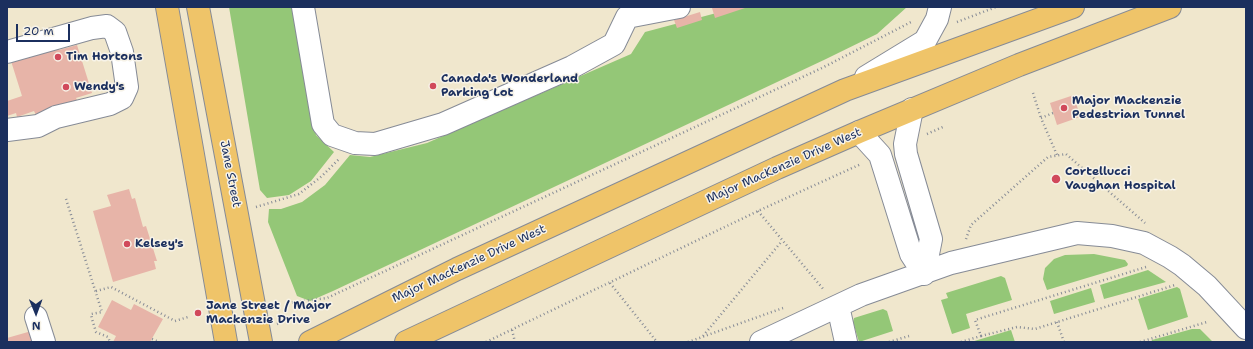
<!DOCTYPE html>
<html>
<head>
<meta charset="utf-8">
<style>
	body { margin:0 }
	#map { position:relative; width:1253px; height:349px; overflow:hidden; background:#f0e7cd; font-family:"Shantell Sans",sans-serif }
	canvas { display:block }
	.frame { position:absolute; inset:0; border:8px solid #1b2f5e; pointer-events:none }
	.north { position:absolute; left:16px; top:293px; width:40px; height:40px; -webkit-text-stroke:3px #f7f3e8; paint-order:stroke; rotate:179deg; font-size:11px; font-weight:700; line-height:16px; text-align:center; color:#1b2f5e }
	.north::after { content:''; display:block; margin:auto; width:14px; height:18px; background:#1b2f5e; clip-path:polygon(50% 0,100% 100%,50% 72%,0 100%) }
	.scale { position:absolute; left:16px; top:24px; width:54px; height:18px; box-sizing:border-box; border:2px solid #1b2f5e; border-top:0; padding-left:5px; font-size:12px; line-height:14px; white-space:nowrap; color:#1b2f5e; -webkit-text-stroke:3px #f7f3e8; paint-order:stroke }
</style>
</head>
<body>
<div id="map">
<canvas width="1253" height="349"></canvas>
<div class="frame"></div>
<div class="north">N</div>
<div class="scale">20 m</div>
</div>
<script>
const g = document.querySelector('canvas').getContext('2d');
g.lineJoin = 'round';
function fill(path, color) {
  g.fillStyle = color;
  g.fill(path, 'evenodd');
}
function poly(rows) {
  const path = new Path2D();
  for (const r of rows) {
    path.moveTo(r[0], r[1]);
    for (let i = 2; i < r.length; i += 2) path.lineTo(r[i], r[i + 1]);
  }
  return path;
}
function trace(path, color, width, dash) {
  g.strokeStyle = color;
  g.lineWidth = width;
  g.lineCap = dash ? 'butt' : 'round';
  g.setLineDash(dash || []);
  g.stroke(path);
}
function drawText(font, color, halo, rows, align = 'center') {
  g.font = font + ' "Shantell Sans",sans-serif';
  g.lineWidth = 3;
  g.setLineDash([]);
  g.textBaseline = 'middle';
  g.strokeStyle = halo;
  g.fillStyle = color;
  for (const [text, x, y, turn = 0] of rows) {
    g.save();
    g.translate(x, y);
    g.rotate((+turn || 0) * Math.PI / 180);
    g.textAlign = isNaN(turn) ? turn : align;
    if (halo) g.strokeText(text, 0, 0);
    g.fillText(text, 0, 0);
    g.restore();
  }
}
const green = poly([
	[229,7,294,7,316,135,334,152,311,181,289,195,267,198,260,190],
	[739,7,907,7,877,34,826,59,333,291,310,301,297,296,268,222,269,209,281,209,302,202,325,185,350,155,370,157,427,143,631,54,645,32],
	[1094,254,1125,260,1128,264,1127,266,1047,290,1043,279,1045,268,1054,259,1065,255],
	[1148,270,1166,282,1104,299,1100,285],
	[1001,276,1005,278,1012,300,966,314,970,328,952,334,941,300,948,298,946,293],
	[1177,287,1180,289,1188,317,1148,330,1138,299],
	[1091,288,1095,302,1054,314,1050,301],
	[883,309,887,311,893,331,859,342,853,322,854,318],
	[1192,329,1200,329,1213,342,1151,342,1152,340],
	[1011,330,1015,342,971,342]
]);
const building = poly([
	[716,7,748,7,715,18,712,8],
	[700,12,702,20,677,28,674,20],
	[77,45,92,93,76,98,78,102,36,115,34,111,17,117,16,113,7,116,7,101,22,96,11,61,57,46,59,50],
	[1074,95,1080,117,1057,125,1050,103],
	[129,189,132,199,135,198,143,227,146,226,157,261,154,261,156,269,113,282,93,211,111,206,107,195],
	[112,300,131,310,134,304,163,319,150,342,113,342,116,336,98,327],
	[35,330,39,342,7,342,7,338]
]);
const path = poly([
	[957,22,996,7],
	[1033,93,1041,118],
	[1053,113,1041,118,1057,155],
	[927,134,945,126],
	[66,199,102,312,91,314,92,319,96,332,108,337,110,342],
	[256,207,299,194,322,176,340,158],
	[758,211,824,290],
	[966,239,971,225,1048,157,1066,154,1145,223],
	[610,283,657,342],
	[96,291,111,287,175,321,188,317],
	[288,303,327,298,822,68,913,21],
	[1057,322,1064,342],
	[277,324,291,318],
	[512,330,515,342],
	[703,336,782,241],
	[981,336,1017,327,1035,329,1175,285],
	[152,339,159,342],
	[486,342,758,211,861,164],
	[688,342,783,308],
	[889,342,909,336],
	[961,342,981,336,975,320,1146,267],
	[1140,342,1207,322]
]);
const minor = poly([
	[303,7,323,124,332,135,355,143,375,144,443,124,572,67,614,44,627,17,679,7],
	[7,52,92,28,107,26,115,32,122,52,127,87,122,98,110,104,56,117,38,126,7,130],
	[866,77,925,41,937,19,940,7],
	[912,109,905,144,906,154,931,239,924,274],
	[859,132,880,155,911,254,924,274],
	[838,306,846,342],
	[36,317,44,342],
	[761,342,861,295,951,263,1077,233,1112,236,1144,243,1170,257,1182,265,1207,286,1246,328]
]);
const major = poly([
	[167,7,226,342],
	[198,7,261,342],
	[310,342,457,269,845,90,1073,7],
	[406,342,777,168,859,132,1019,65,1170,7]
]);
const markers = [
	[58,57,4,"#d1495b"],
	[433,86,4,"#d1495b"],
	[66,87,4,"#d1495b"],
	[1064,108,4,"#d1495b"],
	[1056,179,5,"#d1495b"],
	[127,244,4,"#d1495b"],
	[198,313,4,"#d1495b"]
];
const poiNames = [
	["Tim Hortons",66,57],
	["Canada's Wonderland",441,79],
	["Parking Lot",441,93],
	["Wendy's",74,87],
	["Major Mackenzie",1072,101],
	["Pedestrian Tunnel",1072,115],
	["Cortellucci",1065,172],
	["Vaughan Hospital",1065,186],
	["Kelsey's",135,244],
	["Jane Street / Major",206,306],
	["Mackenzie Drive",206,320]
];
const streetNames = [
	["Major MacKenzie Drive West",784,166,-24],
	["Jane Street",230,174,79],
	["Major MacKenzie Drive West",469,264,-25]
];
fill(green, '#94c777');
fill(building, '#e7b4a8');
trace(minor, '#868b96', 24);
trace(major, '#868b96', 24);
trace(path, '#868b96', 2.5, [1, 3]);
trace(minor, '#fff', 22);
trace(major, '#efc469', 22);
for (const [x, y, r, color] of markers) {
  const dot = new Path2D();
  dot.arc(x, y, r, 0, 2 * Math.PI);
  g.fillStyle = color;
  g.fill(dot);
  trace(dot, '#f7f3e8', 1.5);
}
drawText('bold 12px', '#1b2f5e', '#f7f3e8', poiNames, 'left');
drawText('12px', '#1b2f5e', '#f7f3e8', streetNames);
</script>
</body>
</html>
